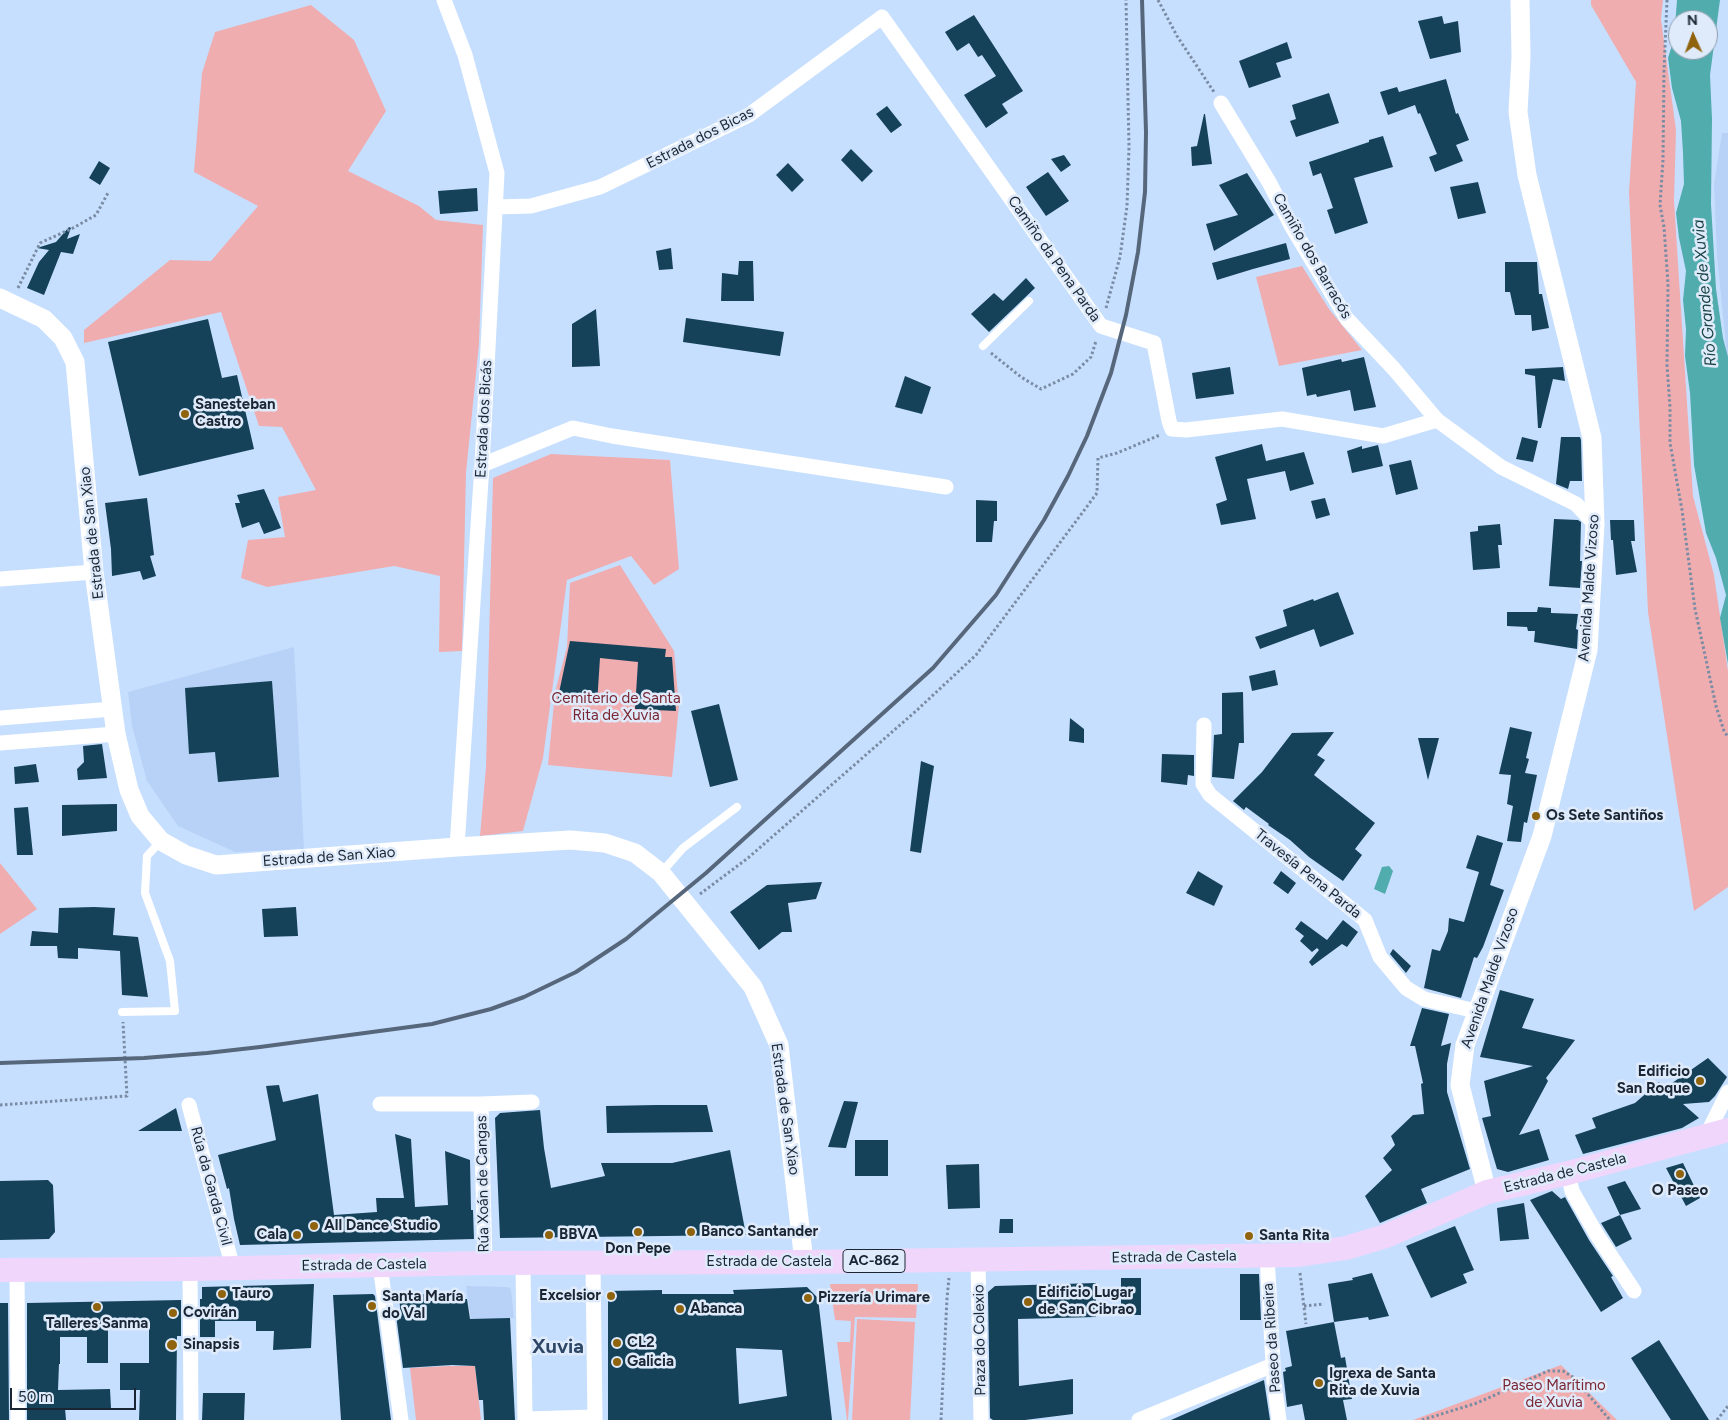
<!DOCTYPE html>
<html>
<head>
<meta charset="utf-8">
<style>
	body { margin:0 }
	#map { position:relative; width:1728px; height:1420px; overflow:hidden; background:#c7dfff; font-family:Figtree,sans-serif }
	canvas { display:block }
	.north { position:absolute; left:1668px; top:10px; width:50px; height:50px; box-sizing:border-box; background:#dfebfb; border:1px solid #919cab; border-radius:50%; rotate:358deg; font-size:14px; font-weight:700; line-height:20px; text-align:center; color:#1b2634 }
	.north::after { content:''; display:block; margin:auto; width:18px; height:22px; background:#90630d; clip-path:polygon(50% 0,100% 100%,50% 72%,0 100%) }
	.scale { position:absolute; left:10px; top:1388px; width:126px; height:22px; box-sizing:border-box; border:2px solid #1b2634; border-top:0; padding-left:6px; font-size:15px; line-height:18px; white-space:nowrap; color:#1b2634; -webkit-text-stroke:4px #dfebfb; paint-order:stroke }
</style>
</head>
<body>
<div id="map">
<canvas width="1728" height="1420"></canvas>
<div class="north">N</div>
<div class="scale">50 m</div>
</div>
<script>
const g = document.querySelector('canvas').getContext('2d');
g.lineJoin = 'round';
function fill(path, color) {
  g.fillStyle = color;
  g.fill(path, 'evenodd');
}
function poly(rows) {
  const path = new Path2D();
  for (const r of rows) {
    path.moveTo(r[0], r[1]);
    for (let i = 2; i < r.length; i += 2) path.lineTo(r[i], r[i + 1]);
  }
  return path;
}
function trace(path, color, width, dash) {
  g.strokeStyle = color;
  g.lineWidth = width;
  g.lineCap = dash ? 'butt' : 'round';
  g.setLineDash(dash || []);
  g.stroke(path);
}
function drawText(font, color, halo, rows, align = 'center') {
  g.font = font + ' Figtree,sans-serif';
  g.lineWidth = 5;
  g.setLineDash([]);
  g.textBaseline = 'middle';
  g.strokeStyle = halo;
  g.fillStyle = color;
  for (const [text, x, y, turn = 0] of rows) {
    g.save();
    g.translate(x, y);
    g.rotate((+turn || 0) * Math.PI / 180);
    g.textAlign = isNaN(turn) ? turn : align;
    if (halo) g.strokeText(text, 0, 0);
    g.fillText(text, 0, 0);
    g.restore();
  }
}
const built = poly([
	[1722,133,1728,133,1728,365,1717,256,1714,184],
	[294,647,304,849,235,852,178,826,147,781,132,726,128,692],
	[466,1286,507,1287,511,1289,514,1318,510,1318,510,1326,472,1327]
]);
const green = poly([
	[1591,0,1663,0,1661,19,1676,130,1674,201,1693,496,1714,575,1728,671,1728,887,1694,911,1648,612,1629,192,1636,82,1591,5],
	[311,5,354,40,386,111,348,171,419,206,436,220,483,225,479,344,466,473,462,651,439,652,440,576,394,566,267,587,241,578,248,540,285,537,278,497,316,490,282,427,259,426,221,312,84,343,84,330,170,260,211,261,258,206,194,172,202,73,215,32],
	[1302,266,1329,309,1362,350,1279,366,1256,277],
	[551,454,670,460,679,569,654,585,631,556,567,580,543,758,523,831,480,836,486,767,493,478],
	[620,565,674,651,679,705,672,777,548,765,555,692,567,647,570,583],
	[0,863,37,909,0,934],
	[830,1284,918,1284,916,1318,855,1317,848,1420,847,1420,837,1342,850,1342,851,1321,835,1320],
	[857,1319,915,1322,910,1420,852,1420],
	[1561,1365,1617,1420,1413,1420],
	[449,1366,475,1366,481,1420,416,1420,410,1368]
]);
const water = poly([
	[1677,0,1720,0,1710,75,1712,119,1711,204,1716,289,1723,338,1728,357,1728,664,1720,618,1726,595,1716,558,1706,533,1694,465,1690,393,1685,356,1686,329,1683,300,1686,271,1679,238,1676,213,1684,184,1683,153,1681,121,1672,88,1668,58,1674,39],
	[1678,20,1708,20,1708,50,1678,50],
	[1389,866,1393,871,1385,894,1374,889,1382,867]
]);
const building = poly([
	[974,15,1023,91,1002,104,1008,113,986,128,964,95,996,76,982,55,978,57,969,43,957,51,945,32],
	[1442,16,1444,24,1458,21,1461,52,1430,59,1418,21],
	[1287,42,1292,58,1276,63,1281,77,1249,88,1239,61],
	[1446,79,1456,114,1458,113,1469,140,1456,145,1463,161,1435,172,1429,157,1437,154,1420,113,1418,114,1415,105,1388,115,1380,92,1397,87,1399,92],
	[1329,93,1339,123,1296,137,1290,121,1296,119,1292,105],
	[887,106,902,125,891,133,876,114],
	[1204,114,1205,114,1212,164,1192,166,1191,147,1197,146],
	[1383,136,1393,167,1354,178,1368,223,1335,234,1327,210,1333,208,1321,173,1313,176,1309,162,1369,142,1369,140],
	[851,149,873,171,862,182,841,160],
	[1064,155,1071,165,1061,172,1051,159],
	[99,161,110,168,100,185,89,178],
	[788,163,804,180,792,192,776,175],
	[1048,172,1069,201,1046,216,1026,187],
	[1247,173,1274,215,1214,251,1206,224,1238,215,1219,185],
	[1478,182,1486,213,1458,219,1450,187],
	[477,188,478,211,440,214,438,191],
	[69,227,71,228,67,239,80,234,73,254,61,252,44,295,27,288,39,262,49,250,37,248,56,242],
	[1286,243,1290,259,1253,269,1217,280,1212,263],
	[671,248,673,269,659,270,656,251],
	[739,261,753,261,754,301,721,301,722,273,738,275],
	[1505,262,1537,262,1539,294,1542,294,1549,328,1532,331,1531,315,1515,315,1510,292,1505,292],
	[1026,278,1035,288,989,332,971,314,994,293,1003,301],
	[596,309,600,366,572,367,572,324],
	[686,318,784,332,780,356,683,342],
	[208,319,222,378,237,375,254,449,139,476,108,342],
	[1364,357,1376,407,1354,411,1350,390,1317,397,1316,394,1307,396,1302,368,1341,359,1342,362],
	[1230,367,1234,394,1196,399,1192,373],
	[1563,367,1565,381,1553,379,1541,428,1538,428,1535,376,1525,374,1525,369],
	[905,376,931,387,922,414,895,407],
	[1522,437,1538,441,1533,462,1516,459],
	[1561,437,1580,437,1581,440,1582,481,1570,481,1568,489,1556,484],
	[1262,444,1266,461,1304,452,1314,484,1290,491,1285,471,1247,479,1256,519,1221,525,1216,504,1227,500,1215,457],
	[1378,445,1383,466,1352,473,1347,451,1362,446,1362,449],
	[1411,460,1418,489,1396,495,1389,465],
	[264,489,281,528,264,534,259,522,242,528,236,507,235,503,240,503,237,495],
	[147,498,154,555,150,556,156,576,143,580,140,571,112,576,111,549,105,503],
	[1325,498,1330,515,1316,519,1311,501],
	[976,500,997,501,997,521,994,521,992,542,976,542],
	[1554,519,1578,520,1581,522,1580,561,1582,561,1580,588,1549,586],
	[1610,520,1634,520,1635,541,1631,541,1637,572,1616,575,1613,540,1611,540],
	[1500,524,1502,545,1498,545,1500,568,1473,570,1470,532,1478,531,1478,526],
	[1338,592,1354,634,1320,647,1314,629,1260,649,1255,637,1287,626,1283,610,1313,599,1314,601],
	[1538,607,1551,608,1551,613,1578,614,1576,629,1578,630,1577,649,1534,642,1535,631,1528,631,1527,627,1507,626,1507,612,1537,612],
	[570,641,666,649,665,657,672,657,676,711,635,709,638,662,600,658,597,704,557,702],
	[1275,670,1278,685,1252,691,1249,676],
	[272,681,279,777,218,782,215,752,189,754,185,688],
	[1243,692,1244,743,1239,743,1234,779,1212,777,1214,735,1222,734,1222,693],
	[719,704,738,780,710,787,691,711],
	[1070,718,1084,729,1084,743,1069,741],
	[1510,727,1532,732,1526,758,1529,759,1525,773,1537,775,1527,823,1524,822,1521,842,1507,841,1513,806,1507,804,1511,775,1499,774],
	[1334,732,1317,755,1325,760,1314,775,1375,823,1355,849,1362,855,1343,881,1309,857,1290,840,1268,825,1269,824,1246,807,1244,810,1233,801,1262,772,1292,733],
	[1418,738,1439,738,1428,780],
	[102,744,107,778,78,780,77,769,84,762,83,746],
	[1162,754,1194,755,1194,776,1188,775,1187,785,1161,782],
	[921,761,934,766,921,853,910,851],
	[36,764,39,782,15,784,14,767],
	[117,804,117,831,62,836,62,805],
	[28,807,33,855,17,855,14,808],
	[1477,835,1503,843,1490,885,1504,890,1483,947,1477,958,1474,957,1461,998,1424,988,1432,949,1440,951,1448,931,1449,918,1464,922,1479,872,1466,868],
	[1198,871,1223,886,1214,906,1186,893],
	[1281,871,1296,883,1288,894,1273,883],
	[822,882,816,899,788,903,792,932,782,932,759,950,730,912,767,885],
	[94,907,115,908,113,935,138,937,148,997,122,995,120,951,78,948,78,959,58,958,57,946,30,946,32,931,58,933,59,908],
	[296,907,298,936,264,937,262,909],
	[1343,920,1358,932,1347,947,1342,944,1312,966,1309,962,1319,950,1317,948,1312,952,1300,941,1304,936,1295,929,1301,921,1327,940],
	[1393,949,1411,966,1406,973,1390,954],
	[1500,990,1534,999,1522,1028,1575,1040,1546,1078,1548,1081,1519,1135,1539,1129,1549,1160,1508,1172,1497,1169,1482,1118,1491,1116,1484,1081,1533,1066,1480,1057],
	[1422,1008,1449,1014,1441,1046,1451,1043,1447,1064,1447,1092,1470,1169,1421,1189,1427,1203,1380,1223,1365,1196,1392,1170,1383,1158,1395,1145,1391,1136,1413,1115,1424,1114,1421,1084,1423,1083,1415,1046,1410,1046],
	[1708,1058,1727,1077,1715,1096,1709,1102,1683,1104,1699,1118,1682,1128,1583,1154,1575,1135,1596,1128,1592,1118,1635,1103,1659,1082,1665,1088],
	[279,1085,283,1102,318,1094,334,1215,377,1212,376,1198,404,1198,395,1134,411,1139,415,1207,448,1205,445,1151,470,1160,471,1210,473,1210,474,1239,240,1245,234,1219,229,1188,227,1189,218,1155,276,1140,266,1086],
	[844,1101,858,1102,846,1148,828,1147],
	[656,1105,707,1105,713,1132,607,1133,606,1106],
	[176,1108,182,1131,138,1131],
	[540,1110,544,1148,551,1188,605,1176,601,1163,672,1163,730,1150,746,1235,500,1238,495,1118,500,1113],
	[855,1140,888,1140,888,1176,855,1176],
	[1683,1163,1700,1198,1686,1206,1666,1168],
	[979,1164,980,1208,948,1209,946,1165],
	[48,1180,53,1185,55,1232,49,1239,0,1240,0,1181],
	[1625,1181,1641,1209,1620,1215,1607,1187],
	[1552,1191,1561,1199,1565,1197,1589,1240,1613,1276,1611,1277,1623,1298,1601,1312,1530,1200],
	[1524,1203,1529,1239,1500,1241,1497,1208],
	[1620,1215,1632,1239,1616,1247,1601,1223],
	[1000,1219,1013,1219,1013,1233,999,1233],
	[1455,1226,1474,1270,1463,1274,1467,1283,1431,1298,1406,1246],
	[1372,1273,1389,1316,1369,1320,1368,1317,1334,1322,1328,1284,1353,1280,1352,1278],
	[1240,1274,1259,1274,1261,1320,1240,1320],
	[1121,1278,1141,1278,1141,1315,1121,1315],
	[1096,1283,1096,1317,1018,1319,1019,1386,1073,1379,1073,1414,1025,1420,993,1420,990,1418,988,1292,995,1286],
	[314,1284,311,1348,273,1350,274,1331,256,1331,256,1321,215,1321,215,1337,200,1337,200,1299,202,1299,202,1287],
	[807,1287,818,1298,832,1420,608,1420,608,1291,662,1290,662,1294,734,1294,733,1290],
	[736,1348,782,1350,787,1396,739,1404],
	[373,1294,375,1296,391,1420,341,1420,333,1295],
	[436,1294,436,1299,467,1299,470,1319,510,1318,515,1420,484,1420,483,1400,479,1400,475,1366,452,1365,403,1368,396,1315,401,1319,399,1295],
	[181,1300,181,1336,177,1336,176,1420,139,1420,140,1390,120,1390,120,1363,149,1363,149,1326,108,1327,108,1363,87,1363,87,1337,60,1337,60,1364,59,1364,58,1390,110,1389,111,1408,65,1408,66,1420,27,1420,27,1303],
	[0,1303,8,1303,9,1420,0,1420],
	[1334,1322,1341,1358,1345,1357,1352,1399,1343,1400,1347,1420,1305,1420,1302,1404,1287,1407,1283,1372,1286,1371,1285,1368,1292,1366,1286,1331],
	[1659,1340,1709,1420,1671,1420,1631,1358],
	[1264,1380,1270,1420,1171,1420,1212,1402],
	[203,1393,245,1393,244,1420,202,1420]
]);
const path = poly([
	[1158,0,1177,36,1214,92],
	[1667,0,1664,71,1663,160,1660,205,1664,227,1668,284,1667,365,1670,407,1670,443,1682,510,1695,609,1716,706,1724,731,1728,737],
	[18,288,40,243,73,228,96,215,109,191],
	[1106,308,1120,257,1127,206,1129,147,1126,0],
	[991,353,1021,377,1041,389,1073,374,1091,357,1096,341],
	[700,894,748,858,916,711,976,655,1097,493,1098,458,1117,453,1160,435],
	[0,1105,127,1096,123,1022],
	[1300,1273,1306,1324],
	[1304,1306,1324,1304],
	[941,1420,947,1298,949,1278],
	[1422,1420,1477,1403,1548,1371,1563,1371,1573,1377,1610,1420],
	[1717,1420,1728,1406]
]);
const service = poly([
	[983,346,1029,301],
	[661,873,683,848,737,807],
	[122,1012,175,1011,170,961,145,893,147,856,161,841]
]);
const minor = poly([
	[444,0,465,55,497,173,482,465,457,847],
	[1221,103,1269,182,1292,227,1347,319,1394,369,1437,420],
	[495,207,531,206,600,187,749,115,882,17,1101,326,1154,343,1169,421,1172,429,1186,430,1282,419,1383,436,1437,420,1501,467,1576,504,1595,524],
	[482,465,573,428,612,436,946,487],
	[0,579,94,572],
	[0,718,113,709],
	[1204,725,1203,784,1210,795,1365,920,1380,957,1406,988,1424,999,1476,1011],
	[0,743,116,734],
	[380,1104,481,1104,485,1263],
	[481,1104,532,1102],
	[189,1105,233,1268],
	[1706,1136,1728,1092],
	[1568,1173,1572,1191,1597,1235,1634,1291],
	[1267,1256,1274,1382,1279,1420],
	[978,1260,981,1420],
	[523,1264,525,1420],
	[593,1264,595,1420],
	[380,1265,401,1420],
	[190,1269,191,1420],
	[17,1270,18,1420],
	[525,1419,595,1417],
	[1139,1420,1273,1365]
]);
const tertiary = poly([
	[0,298,44,319,63,338,75,362,94,572,116,734,129,790,140,816,161,841,186,855,216,865,457,847,570,840,605,843,635,853,661,873,753,987,779,1045,804,1262],
	[1487,1192,1460,1085,1465,1045,1542,836,1588,650,1595,524,1592,438,1527,175,1518,112,1521,57,1520,0]
]);
const primary = poly([
	[0,1270,190,1269,485,1263,804,1262,1298,1255,1346,1248,1386,1236,1487,1192,1568,1173,1728,1130]
]);
const rail = poly([
	[0,1063,144,1058,207,1053,260,1047,432,1024,491,1009,524,997,576,972,626,939,706,873,933,668,996,595,1044,520,1068,476,1087,436,1111,373,1126,315,1138,252,1145,192,1146,132,1142,0]
]);
const markers = [
	[185,414,5,"#90630d"],
	[1536,816,5,"#90630d"],
	[1700,1081,5,"#90630d"],
	[1680,1174,5,"#90630d"],
	[314,1226,5,"#90630d"],
	[638,1232,5,"#90630d"],
	[691,1232,5,"#90630d"],
	[297,1235,5,"#90630d"],
	[549,1235,5,"#90630d"],
	[1249,1236,5,"#90630d"],
	[222,1294,5,"#90630d"],
	[611,1296,5,"#90630d"],
	[808,1298,5,"#90630d"],
	[1028,1302,5,"#90630d"],
	[372,1306,5,"#90630d"],
	[97,1307,5,"#90630d"],
	[680,1309,5,"#90630d"],
	[173,1313,5,"#90630d"],
	[617,1343,5,"#90630d"],
	[172,1345,6,"#90630d"],
	[617,1362,5,"#90630d"],
	[1319,1383,5,"#90630d"]
];
const shields = [
	[874,1261,62]
];
const shieldNames = [
	["AC-862",874,1261]
];
const streetNames = [
	["Estrada dos Bicas",700,138,-27],
	["Camiño dos Barracós",1312,256,60],
	["Camiño da Pena Parda",1054,259,55],
	["Estrada dos Bicás",484,419,-87],
	["Estrada de San Xiao",92,533,-96],
	["Avenida Malde Vizoso",1589,588,-86],
	["Estrada de San Xiao",329,857,-4],
	["Travesía Pena Parda",1308,874,39],
	["Avenida Malde Vizoso",1490,978,-71],
	["Estrada de San Xiao",785,1109,82],
	["Estrada de Castela",1565,1173,-14],
	["Rúa Xoán de Cangas",483,1184,-91],
	["Rúa da Garda Civil",211,1186,75],
	["Estrada de Castela",1174,1257,-1],
	["Estrada de Castela",769,1262],
	["Estrada de Castela",364,1265,-1],
	["Paseo da Ribeira",1272,1338,-94],
	["Praza do Colexio",980,1340,-91]
];
const poiNames = [
	["Sanesteban",195,405],
	["Castro",195,422],
	["Os Sete Santiños",1546,816],
	["Edificio",1690,1072,"right"],
	["San Roque",1690,1089,"right"],
	["O Paseo",1680,1191,"center"],
	["All Dance Studio",324,1226],
	["Banco Santander",701,1232],
	["Cala",287,1235,"right"],
	["BBVA",559,1235],
	["Santa Rita",1259,1236],
	["Don Pepe",638,1249,"center"],
	["Edificio Lugar",1038,1293],
	["de San Cibrao",1038,1310],
	["Tauro",232,1294],
	["Excelsior",601,1296,"right"],
	["Santa María",382,1297],
	["do Val",382,1314],
	["Pizzería Urimare",818,1298],
	["Abanca",690,1309],
	["Covirán",183,1313],
	["Talleres Sanma",97,1324,"center"],
	["CL2",627,1343],
	["Sinapsis",183,1345],
	["Galicia",627,1362],
	["Igrexa de Santa",1329,1374],
	["Rita de Xuvia",1329,1391]
];
const parkNames = [
	["Cemiterio de Santa",616,699],
	["Rita de Xuvia",616,716],
	["Paseo Marítimo",1554,1386],
	["de Xuvia",1554,1403]
];
const waterNames = [
	["Río Grande de Xuvia",1705,293,-95]
];
const districtNames = [
	["Xuvia",558,1347]
];
fill(built, '#b7d2f6');
fill(green, '#efadb0');
fill(water, '#51acad');
fill(building, '#154259');
trace(path, '#7a8ca4', 3, [2.5, 2.5]);
trace(service, '#fff', 8);
trace(minor, '#fff', 15);
trace(tertiary, '#fff', 19);
trace(primary, '#f1d6fb', 24);
trace(rail, '#57677b', 4);
for (const [x, y, r, color] of markers) {
  const dot = new Path2D();
  dot.arc(x, y, r, 0, 2 * Math.PI);
  g.fillStyle = color;
  g.fill(dot);
  trace(dot, '#dfebfb', 2);
}
for (const [x, y, w] of shields) {
  const box = new Path2D();
  box.roundRect(x - w / 2, y - 11.5, w, 23, 4);
  g.fillStyle = '#dfebfb';
  g.fill(box);
  trace(box, '#1b2634', 1);
}
drawText('bold 14px', '#1b2634', null, shieldNames);
drawText('15px', '#1b2634', '#dfebfb', streetNames);
drawText('bold 15px', '#1b2634', '#dfebfb', poiNames, 'left');
drawText('15px', '#7a2632', '#dfebfb', parkNames);
drawText('italic 16px', '#1a4444', '#dfebfb', waterNames);
drawText('bold 20px', '#2e4767', '#dfebfb', districtNames);
</script>
</body>
</html>
